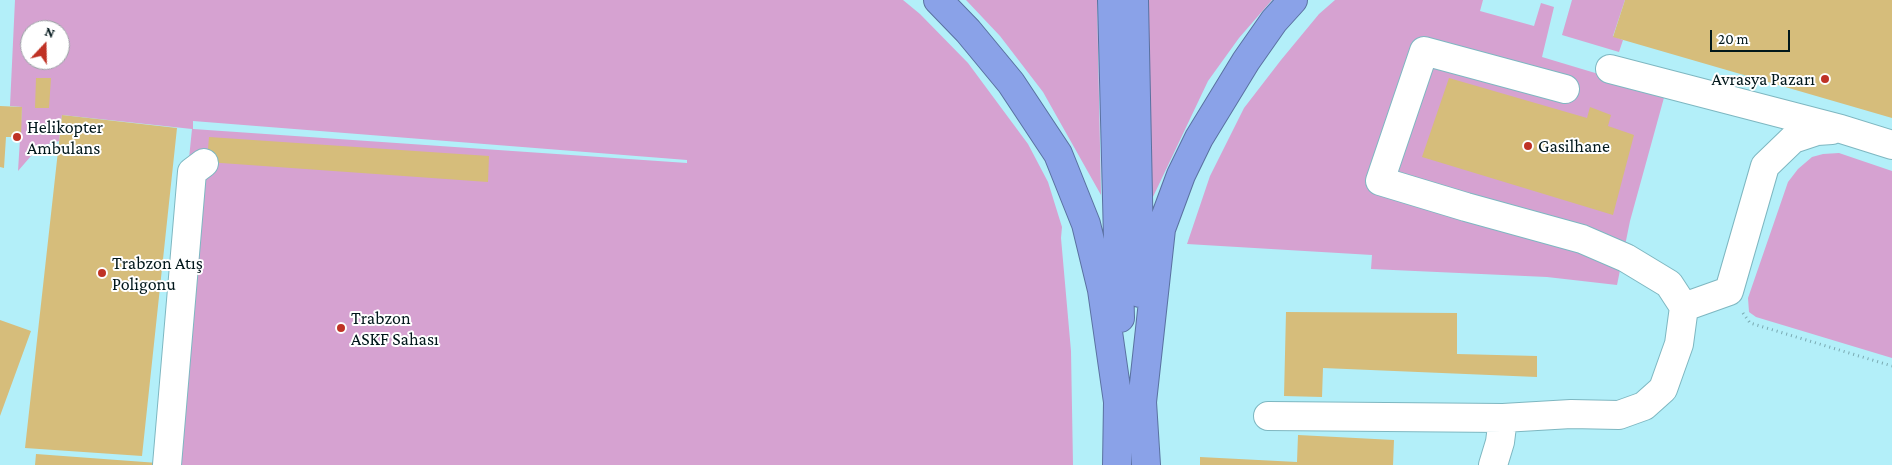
<!DOCTYPE html>
<html>
<head>
<meta charset="utf-8">
<style>
	body { margin:0 }
	#map { position:relative; width:1892px; height:465px; overflow:hidden; background:#b3eff9; font-family:"Crimson Pro",serif }
	canvas { display:block }
	.north { position:absolute; left:20px; top:20px; width:50px; height:50px; box-sizing:border-box; background:#fff; border:1px solid #99a2a4; border-radius:50%; rotate:21deg; font-size:14px; font-weight:700; line-height:20px; text-align:center; color:#01171b }
	.north::after { content:''; display:block; margin:auto; width:18px; height:22px; background:#bf3225; clip-path:polygon(50% 0,100% 100%,50% 72%,0 100%) }
	.scale { position:absolute; left:1710px; top:30px; width:80px; height:22px; box-sizing:border-box; border:2px solid #01171b; border-top:0; padding-left:6px; font-size:15px; line-height:18px; white-space:nowrap; color:#01171b; -webkit-text-stroke:4px #fff; paint-order:stroke }
</style>
</head>
<body>
<div id="map">
<canvas width="1892" height="465"></canvas>
<div class="north">N</div>
<div class="scale">20 m</div>
</div>
<script>
const g = document.querySelector('canvas').getContext('2d');
g.lineJoin = 'round';
function fill(path, color) {
  g.fillStyle = color;
  g.fill(path, 'evenodd');
}
function poly(rows) {
  const path = new Path2D();
  for (const r of rows) {
    path.moveTo(r[0], r[1]);
    for (let i = 2; i < r.length; i += 2) path.lineTo(r[i], r[i + 1]);
  }
  return path;
}
function trace(path, color, width, dash) {
  g.strokeStyle = color;
  g.lineWidth = width;
  g.lineCap = dash ? 'butt' : 'round';
  g.setLineDash(dash || []);
  g.stroke(path);
}
function drawText(font, color, halo, rows, align = 'center') {
  g.font = font + ' "Crimson Pro",serif';
  g.lineWidth = 4;
  g.setLineDash([]);
  g.textBaseline = 'middle';
  g.strokeStyle = halo;
  g.fillStyle = color;
  for (const [text, x, y, turn = 0] of rows) {
    g.save();
    g.translate(x, y);
    g.rotate((+turn || 0) * Math.PI / 180);
    g.textAlign = isNaN(turn) ? turn : align;
    if (halo) g.strokeText(text, 0, 0);
    g.fillText(text, 0, 0);
    g.restore();
  }
}
const green = poly([
	[15,0,903,0,920,14,968,63,1028,144,1048,182,1062,227,1061,238,1071,351,1073,465,158,465,192,129,62,115,59,141,45,145,31,156,18,171,22,107,10,106],
	[30,30,60,30,60,60,30,60],
	[193,121,687,160,687,163,193,129],
	[966,0,1097,0,1101,195,1043,92,1000,36],
	[1143,0,1272,0,1239,38,1208,81,1152,199],
	[1335,0,1483,0,1480,11,1534,26,1541,3,1554,7,1542,57,1665,94,1630,221,1617,285,1547,277,1371,269,1372,255,1187,244,1210,176,1244,108,1281,60,1319,14],
	[1572,0,1625,0,1613,36,1623,40,1619,52,1562,35],
	[1839,153,1892,171,1892,358,1756,317,1749,312,1748,298,1788,182,1798,169,1812,157,1823,154]
]);
const building = poly([
	[1625,0,1892,0,1892,118,1613,37],
	[36,78,51,78,49,108,35,108],
	[1449,78,1587,118,1590,107,1611,115,1608,126,1634,135,1613,215,1422,157],
	[0,106,22,107,21,137,6,137,4,168,0,167],
	[62,115,177,128,142,456,25,448],
	[209,137,489,156,488,182,207,162],
	[1286,312,1457,313,1457,354,1537,356,1537,377,1323,368,1322,397,1284,396],
	[0,320,31,331,0,416],
	[1298,435,1394,440,1393,465,1200,465,1200,457,1297,462],
	[36,454,158,463,158,465,35,465]
]);
const path = poly([
	[1743,313,1750,323,1892,366]
]);
const minor = poly([
	[1610,69,1841,129,1892,145],
	[1684,307,1729,291,1765,166,1793,139,1817,131,1832,130],
	[1268,416,1503,418],
	[167,465,192,172,204,163],
	[1493,465,1500,442,1503,418,1571,414,1619,415,1644,406,1663,389,1679,344,1684,307,1669,284,1626,258,1582,239,1466,207,1380,181,1424,51,1565,89]
]);
const highway = poly([
	[938,0,968,31,1011,83,1058,154,1086,224,1102,290,1118,402,1117,465],
	[1112,0,1120,318],
	[1134,0,1140,293],
	[1146,465,1142,402,1161,229,1181,175,1199,138,1246,61,1274,21,1293,0]
]);
const markers = [
	[1825,79,5,"#bf3225"],
	[17,137,5,"#bf3225"],
	[1528,146,5,"#bf3225"],
	[102,273,5,"#bf3225"],
	[341,328,5,"#bf3225"]
];
const poiNames = [
	["Avrasya Pazarı",1815,79,"right"],
	["Helikopter",27,127],
	["Ambulans",27,148],
	["Gasilhane",1538,146],
	["Trabzon Atış",112,263],
	["Poligonu",112,284],
	["Trabzon",351,318],
	["ASKF Sahası",351,339]
];
fill(green, '#d6a2d1');
fill(building, '#d6bd7b');
trace(minor, '#7eb7c1', 30);
trace(highway, '#5a71a0', 30);
trace(path, '#7aaab2', 3, [1, 4]);
trace(minor, '#fff', 28);
trace(highway, '#8aa2e8', 28);
for (const [x, y, r, color] of markers) {
  const dot = new Path2D();
  dot.arc(x, y, r, 0, 2 * Math.PI);
  g.fillStyle = color;
  g.fill(dot);
  trace(dot, '#fff', 2);
}
drawText('18px', '#01171b', '#fff', poiNames, 'left');
</script>
</body>
</html>
